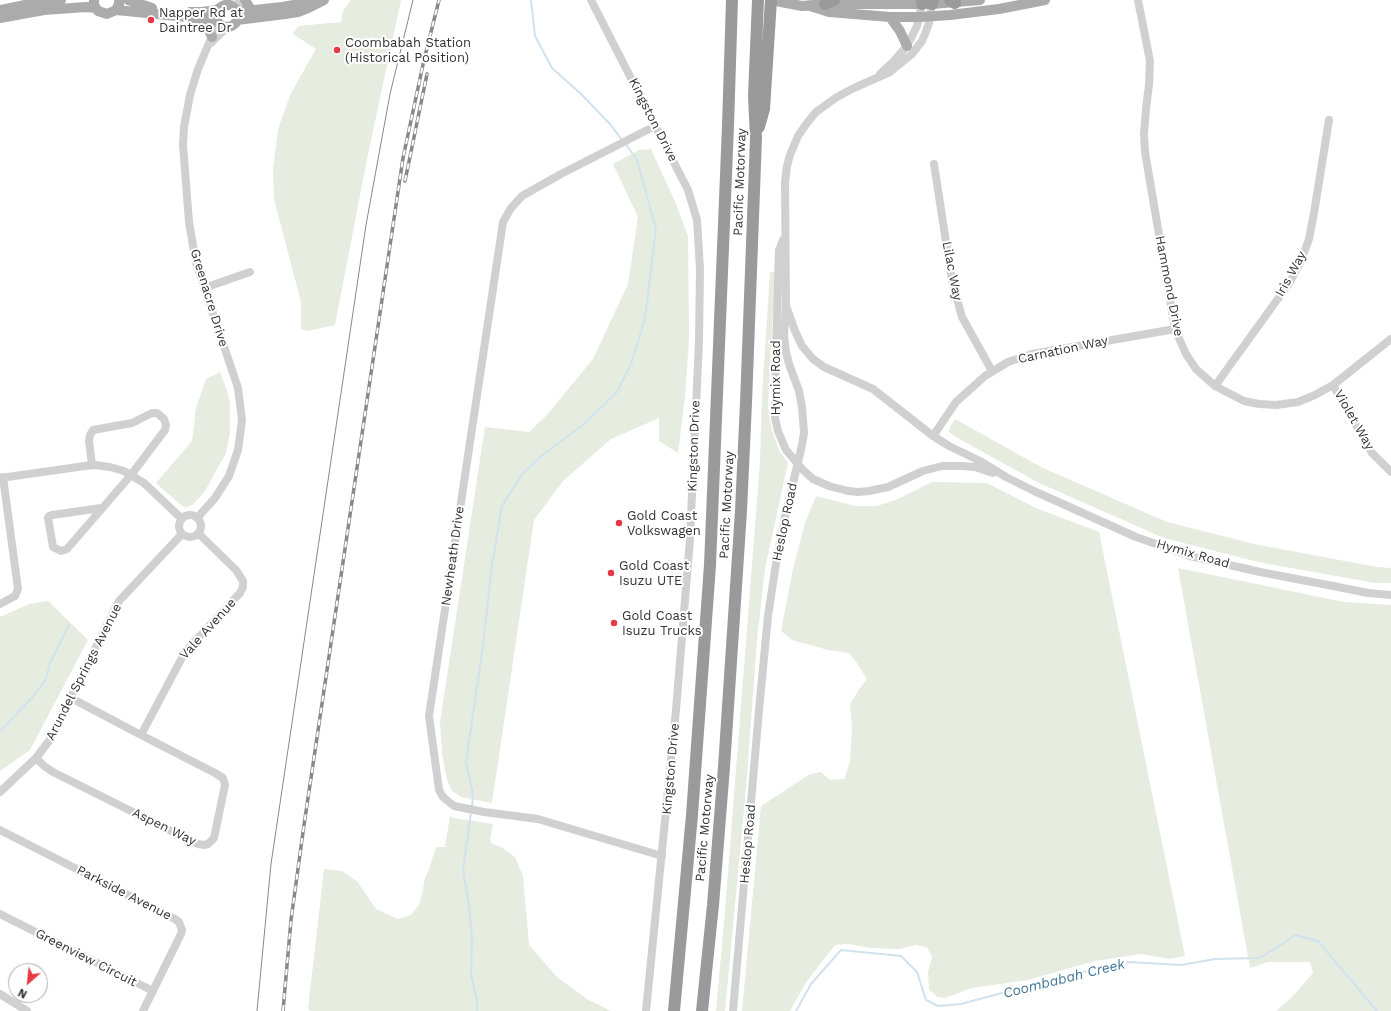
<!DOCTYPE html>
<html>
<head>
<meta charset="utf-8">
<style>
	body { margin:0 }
	#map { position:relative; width:1391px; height:1011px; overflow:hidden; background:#fff; font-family:"Work Sans",sans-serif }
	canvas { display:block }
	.north { position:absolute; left:8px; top:963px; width:40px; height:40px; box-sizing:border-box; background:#fff; border:1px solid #adadad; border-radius:50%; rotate:207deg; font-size:11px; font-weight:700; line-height:16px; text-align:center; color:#333 }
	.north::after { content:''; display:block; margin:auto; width:14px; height:18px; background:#e63946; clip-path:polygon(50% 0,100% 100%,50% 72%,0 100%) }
</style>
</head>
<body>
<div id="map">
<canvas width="1391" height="1011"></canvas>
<div class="north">N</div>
</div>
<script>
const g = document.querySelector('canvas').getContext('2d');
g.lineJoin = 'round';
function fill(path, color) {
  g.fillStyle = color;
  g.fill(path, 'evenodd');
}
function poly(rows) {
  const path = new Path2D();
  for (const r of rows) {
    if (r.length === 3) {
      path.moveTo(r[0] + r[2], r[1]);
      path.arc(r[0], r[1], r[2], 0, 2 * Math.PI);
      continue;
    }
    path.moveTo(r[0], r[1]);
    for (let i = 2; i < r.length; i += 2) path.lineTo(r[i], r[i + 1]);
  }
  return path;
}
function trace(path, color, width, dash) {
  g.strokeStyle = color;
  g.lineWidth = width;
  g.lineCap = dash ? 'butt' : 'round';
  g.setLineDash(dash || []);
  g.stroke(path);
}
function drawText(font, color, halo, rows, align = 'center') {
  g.font = font + ' "Work Sans",sans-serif';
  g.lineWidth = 4;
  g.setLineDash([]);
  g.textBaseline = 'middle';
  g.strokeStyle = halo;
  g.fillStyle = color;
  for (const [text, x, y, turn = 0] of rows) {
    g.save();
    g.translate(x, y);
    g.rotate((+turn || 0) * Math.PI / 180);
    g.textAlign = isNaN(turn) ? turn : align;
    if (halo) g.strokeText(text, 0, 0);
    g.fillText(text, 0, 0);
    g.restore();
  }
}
const green = poly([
	[351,0,401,0,367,159,335,325,307,331,301,329,301,302,274,199,273,169,278,129,291,93,316,49,293,34,298,26,341,22,343,11],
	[651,149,676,204,688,236,689,339,685,397,678,453,659,441,659,418,611,439,564,480,534,520,492,803,461,797,452,791,447,780,442,754,440,722,485,427,529,432,545,417,593,359,628,284,638,217,613,164,639,150],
	[770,272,775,272,768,407,772,431,780,452,788,463,765,568,757,640,746,788,725,1011,716,1011,725,911,760,462,762,395],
	[220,372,227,391,230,403,230,433,226,453,205,491,198,499,192,505,187,507,182,506,156,483,192,441,196,408,206,379],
	[955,419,1043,468,1167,522,1254,544,1377,567,1391,568,1391,583,1375,583,1258,562,1164,538,1039,483,954,436,949,432,950,427],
	[932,482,987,483,1036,508,1099,532,1185,956,1170,959,1141,954,1095,961,1028,980,972,988,945,998,937,997,929,989,928,972,932,957,927,947,916,945,899,949,871,948,848,944,835,945,807,981,790,1011,742,1011,761,806,810,774,821,772,830,780,844,779,850,762,852,728,850,704,860,688,867,679,857,663,849,653,828,650,792,640,781,631,793,569,805,523,816,496,856,506,877,506,898,499],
	[1178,568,1344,602,1391,605,1391,1011,1276,1011,1293,996,1313,973,1310,962,1268,962,1250,968],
	[48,601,88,640,30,750,0,771,0,617,29,604],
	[450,816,454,818,493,824,490,839,492,844,501,847,515,857,523,876,529,945,557,977,587,999,611,1011,311,1011,308,1009,324,869,342,871,357,881,376,909,398,919,411,915,419,905,423,890,425,877,428,872,436,847,445,847]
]);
const stream = poly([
	[531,0,535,36,552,68,581,94,610,124,622,140],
	[0,731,32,698,46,679,50,663,69,625],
	[472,808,473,794,466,762,482,653,492,565,502,506,522,474,544,454,584,424,617,392,631,364,645,319,656,229,637,160,625,143],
	[471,812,463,870,469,906,472,940,471,975,477,1000,477,1011],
	[796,1011,811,984,841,950,901,956,917,972,926,1000,938,1006,961,1004,1069,975,1128,962,1181,965,1215,959,1259,958,1276,948,1295,935,1318,941,1377,1011]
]);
const minor = poly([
	[591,0,688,190,697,220,700,269,699,341,690,539,676,710,646,1011],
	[1138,0,1150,61,1149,85,1146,109,1144,134,1145,152,1175,329,1186,354,1196,369,1215,386,1244,401,1259,404,1276,405,1298,402,1315,395,1333,385,1391,339],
	[226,5,229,0],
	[235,8,239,0],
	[211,43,228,26],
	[880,74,893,62,907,46,917,26,922,4],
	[655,126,561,174,522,196,511,208,503,222,429,716,439,790,443,797,454,806,484,812,538,819,662,856],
	[934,164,952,281,962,317,992,371],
	[783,240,779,250,775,385,775,418,778,431,786,450,804,471,813,479,829,486,848,491,858,492,869,491,888,487,923,471,942,466,962,466,975,467,993,473],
	[204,288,250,272],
	[787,308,795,331,802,346,813,359,824,367,873,389,933,436,949,446,980,461,1006,477,1034,491,1136,537,1190,556,1260,572,1333,586,1368,593,1391,595],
	[1333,385,1372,453,1391,472],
	[1215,386,1290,282,1301,261,1309,239,1314,213,1329,120],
	[933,436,956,402,985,376,1008,362,1032,354,1175,329],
	[92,465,89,441,90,435,93,430,132,423,152,413,157,413,164,419,166,425,165,430,131,475,67,549,61,551,53,547,48,518,49,516,52,515,101,508],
	[0,478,85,466,95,465,110,467,124,471,144,483,182,519],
	[190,526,11],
	[197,518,215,498,229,476,238,450,242,420,238,388,196,263,189,222,183,145,184,127,190,95,198,69,218,22],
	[0,604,15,596,18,589,3,477],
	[141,735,185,652,240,593,243,587,243,581,236,570,198,533],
	[36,758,44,766,53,772,191,841,198,844,204,845,208,844,214,838,225,785,223,778,215,773,141,735,71,698],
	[0,792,36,758,49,741,119,601,182,534],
	[0,830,175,919,179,922,182,930,181,934,143,1011],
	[0,914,153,991],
	[0,994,27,1011],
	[733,1011,759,710,768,616,777,557,785,517,802,445,804,433,802,407,799,391,789,364,786,352,784,336,786,304,785,182,787,166,790,155,798,136,807,123,816,112,837,97,854,88,890,72,911,55,922,41,925,34,929,23,932,4]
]);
const major = poly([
	[94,0,94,5,98,11,107,14,116,10,119,4,119,0],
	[128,0,152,8],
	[245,0,251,10],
	[771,0,802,6,825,4,932,4,980,0],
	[227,16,11],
	[810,6,829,12,890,17,920,17,950,15,999,9,1045,0],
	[0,10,25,5,61,0],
	[116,10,187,17,208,20,217,20],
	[236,10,246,11,282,7,294,5,307,0],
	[190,12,202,12,217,10],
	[890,17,900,31,907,46],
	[0,18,44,10,86,7,96,8],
	[201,19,207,26,212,37],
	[237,20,285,14,298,12,308,8,324,0]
]);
const highway = poly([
	[950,0,955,3],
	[825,4,834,0],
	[922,4,922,0],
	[932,4,933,0],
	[759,127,764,109,771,0],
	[674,1011,692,815,710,565,728,126,732,0],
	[702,1011,713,905,724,767,741,511,746,403,756,138,754,96,758,0]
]);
const tram = poly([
	[257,1011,271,864,366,225,390,94,413,0]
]);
const rail = poly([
	[405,181,427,74],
	[283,1011,291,920,304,825,403,158,424,60,439,0]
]);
const markers = [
	[151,20,4,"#e63946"],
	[337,50,4,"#e63946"],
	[619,523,4,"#e63946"],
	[611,573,4,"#e63946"],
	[614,623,4,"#e63946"]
];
const poiNames = [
	["Napper Rd at",159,13],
	["Daintree Dr",159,28],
	["Coombabah Station",345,43],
	["(Historical Position)",345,58],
	["Gold Coast",627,516],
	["Volkswagen",627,531],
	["Gold Coast",619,566],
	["Isuzu UTE",619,581],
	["Gold Coast",622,616],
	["Isuzu Trucks",622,631]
];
const streetNames = [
	["Kingston Drive",653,120,63],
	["Pacific Motorway",740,182,-88],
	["Lilac Way",952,271,79],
	["Iris Way",1291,274,-61],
	["Hammond Drive",1169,286,79],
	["Greenacre Drive",209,298,73],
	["Carnation Way",1063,350,-12],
	["Hymix Road",776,378,-90],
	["Violet Way",1354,420,60],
	["Kingston Drive",694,446,-88],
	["Pacific Motorway",727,505,-87],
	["Heslop Road",785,522,-78],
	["Hymix Road",1193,554,16],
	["Newheath Drive",453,556,-82],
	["Vale Avenue",208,629,-48],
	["Arundel Springs Avenue",84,672,-63],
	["Kingston Drive",671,769,-85],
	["Aspen Way",164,827,26],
	["Pacific Motorway",705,828,-85],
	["Heslop Road",748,844,-85],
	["Parkside Avenue",124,893,27],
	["Greenview Circuit",86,958,27]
];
const waterNames = [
	["Coombabah Creek",1064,979,-14]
];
fill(green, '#e6ecdf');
trace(stream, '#cfe2ee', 2);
trace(minor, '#d0d0d0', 8);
trace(major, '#ababab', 10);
trace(highway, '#9a9a9a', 12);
trace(tram, '#888', 1);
trace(rail, '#888', 3.5);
trace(rail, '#fff', 2, [6]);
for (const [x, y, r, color] of markers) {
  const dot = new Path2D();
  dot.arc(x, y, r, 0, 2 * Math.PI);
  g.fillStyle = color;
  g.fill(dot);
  trace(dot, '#fff', 1.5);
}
drawText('13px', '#333', '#fff', poiNames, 'left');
drawText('13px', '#333', '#fff', streetNames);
drawText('italic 14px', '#3f7597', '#fff', waterNames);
</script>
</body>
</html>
